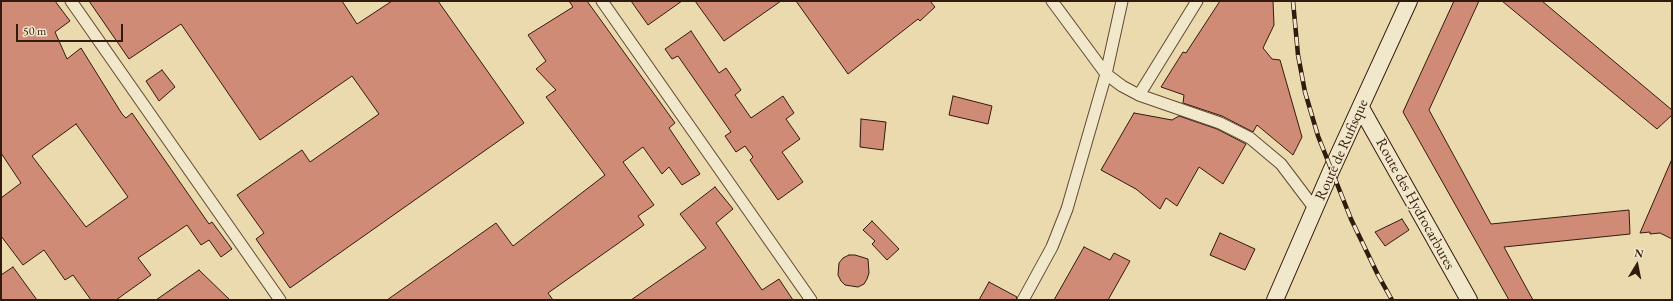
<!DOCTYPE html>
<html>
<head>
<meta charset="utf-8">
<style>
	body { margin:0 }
	#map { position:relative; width:1673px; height:301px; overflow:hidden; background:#eadaad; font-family:"EB Garamond",serif }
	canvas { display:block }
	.frame { position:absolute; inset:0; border:2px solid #331a0f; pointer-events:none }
	.north { position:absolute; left:1617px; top:245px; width:40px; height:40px; -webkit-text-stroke:3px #f1e7ca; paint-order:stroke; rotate:10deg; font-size:11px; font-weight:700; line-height:16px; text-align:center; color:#331a0f }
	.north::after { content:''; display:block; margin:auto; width:14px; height:18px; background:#331a0f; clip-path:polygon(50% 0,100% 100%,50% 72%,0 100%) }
	.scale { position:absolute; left:16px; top:24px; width:107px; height:18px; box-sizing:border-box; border:2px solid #331a0f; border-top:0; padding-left:5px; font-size:12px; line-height:14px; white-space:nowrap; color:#331a0f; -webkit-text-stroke:3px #f1e7ca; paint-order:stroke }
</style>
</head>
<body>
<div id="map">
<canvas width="1673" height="301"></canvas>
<div class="frame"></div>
<div class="north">N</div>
<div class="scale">50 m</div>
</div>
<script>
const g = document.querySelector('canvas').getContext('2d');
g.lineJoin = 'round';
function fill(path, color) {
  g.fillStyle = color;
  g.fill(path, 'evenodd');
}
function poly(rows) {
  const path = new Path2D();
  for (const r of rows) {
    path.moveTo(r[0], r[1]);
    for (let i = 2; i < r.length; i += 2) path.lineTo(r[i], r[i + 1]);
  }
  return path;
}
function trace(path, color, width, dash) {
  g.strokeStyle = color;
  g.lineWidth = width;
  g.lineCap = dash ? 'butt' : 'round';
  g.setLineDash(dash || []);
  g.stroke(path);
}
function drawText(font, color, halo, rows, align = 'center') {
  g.font = font + ' "EB Garamond",serif';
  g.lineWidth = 3;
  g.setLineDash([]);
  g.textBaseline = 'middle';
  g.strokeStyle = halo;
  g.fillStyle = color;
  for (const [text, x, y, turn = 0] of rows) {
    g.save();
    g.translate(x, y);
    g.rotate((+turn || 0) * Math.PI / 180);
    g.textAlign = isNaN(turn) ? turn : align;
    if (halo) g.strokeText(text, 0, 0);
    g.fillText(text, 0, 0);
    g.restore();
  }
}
const building = poly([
	[1,1,55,1,70,21,55,32,67,59,81,48,122,114,126,118,132,113,209,224,212,222,232,249,221,257,209,240,201,245,187,225,138,258,151,275,116,300,91,300,73,275,65,280,44,250,23,265,1,236,1,198,21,183,1,153,1,1],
	[76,124,128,197,86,227,32,156,76,124],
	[89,1,342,1,357,24,392,1,438,1,524,123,290,288,256,239,264,233,237,195,302,150,310,162,379,114,352,76,260,140,181,24,129,59,89,1],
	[569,1,587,1,675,123,669,128,700,174,682,185,669,167,662,174,643,147,623,162,654,205,638,216,644,225,548,293,553,300,387,300,496,223,513,246,605,175,546,97,556,90,536,69,546,61,528,35,573,7,569,1],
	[631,1,682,1,648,25,631,1],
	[695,1,781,1,724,41,695,1],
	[796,1,930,1,935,7,920,21,918,19,848,74,796,1],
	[1220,1,1273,1,1274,25,1263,48,1272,59,1280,60,1302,137,1293,155,1257,125,1253,132,1222,116,1183,103,1184,95,1161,87,1183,52,1186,53,1220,1],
	[1454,1,1479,1,1429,110,1491,224,1629,210,1630,234,1504,247,1533,300,1509,300,1403,112,1454,1],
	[1502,1,1542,1,1672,110,1672,115,1657,129,1502,1],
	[691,31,719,73,726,68,741,90,735,95,751,118,783,96,794,113,786,119,800,139,782,152,803,182,778,200,750,160,753,157,745,146,736,152,725,136,731,132,678,56,672,59,665,49,691,31],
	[162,70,175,87,159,101,146,81,162,70],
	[953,96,992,106,988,124,949,115,953,96],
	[1134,113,1172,120,1179,116,1217,129,1246,144,1223,184,1199,167,1177,206,1166,198,1160,209,1136,189,1101,170,1134,113],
	[861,119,886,122,883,150,860,147,861,119],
	[1672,159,1672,239,1660,233,1650,234,1650,232,1640,233,1672,159],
	[715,187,733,209,716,223,762,290,779,279,793,300,631,300,706,248,680,214,715,187],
	[1402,219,1409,230,1385,246,1375,232,1402,219],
	[872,221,899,249,887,260,872,244,875,241,863,230,872,221],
	[1220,233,1255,249,1245,270,1210,255,1220,233],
	[1084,247,1110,260,1114,253,1130,261,1108,300,1054,300,1084,247],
	[849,255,855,255,868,259,869,273,867,279,864,284,858,287,845,285,841,281,838,275,839,263,843,258,849,255],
	[13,267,37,300,1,300,1,275,13,267],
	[199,270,230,300,156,300,199,270],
	[989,282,1017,297,1016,300,979,300,989,282]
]);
const street = poly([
	[71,1,280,300],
	[602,1,811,300],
	[1052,1,1106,74,1122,86,1139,95,1220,123,1250,138,1281,164,1315,209],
	[1139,95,1197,1],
	[1023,300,1052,247,1067,209,1106,74,1122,1]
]);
const secondary = poly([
	[1361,108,1469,300],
	[1275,300,1331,171,1409,1]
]);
const rail = poly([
	[1293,1,1298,55,1305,92,1318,136,1351,219,1378,275,1392,300]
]);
const streetNames = [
	["Route de Rufisque",1342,150,-66],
	["Route des Hydrocarbures",1415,204,61]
];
fill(building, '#d08b77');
trace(building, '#331a0f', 1);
trace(street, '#614a36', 13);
trace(secondary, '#331a0f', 18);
trace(street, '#f1e7ca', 11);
trace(secondary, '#f1e7ca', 16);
trace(rail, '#331a0f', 4.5);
trace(rail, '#f1e7ca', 3, [9]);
drawText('15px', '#331a0f', '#f1e7ca', streetNames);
</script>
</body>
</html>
